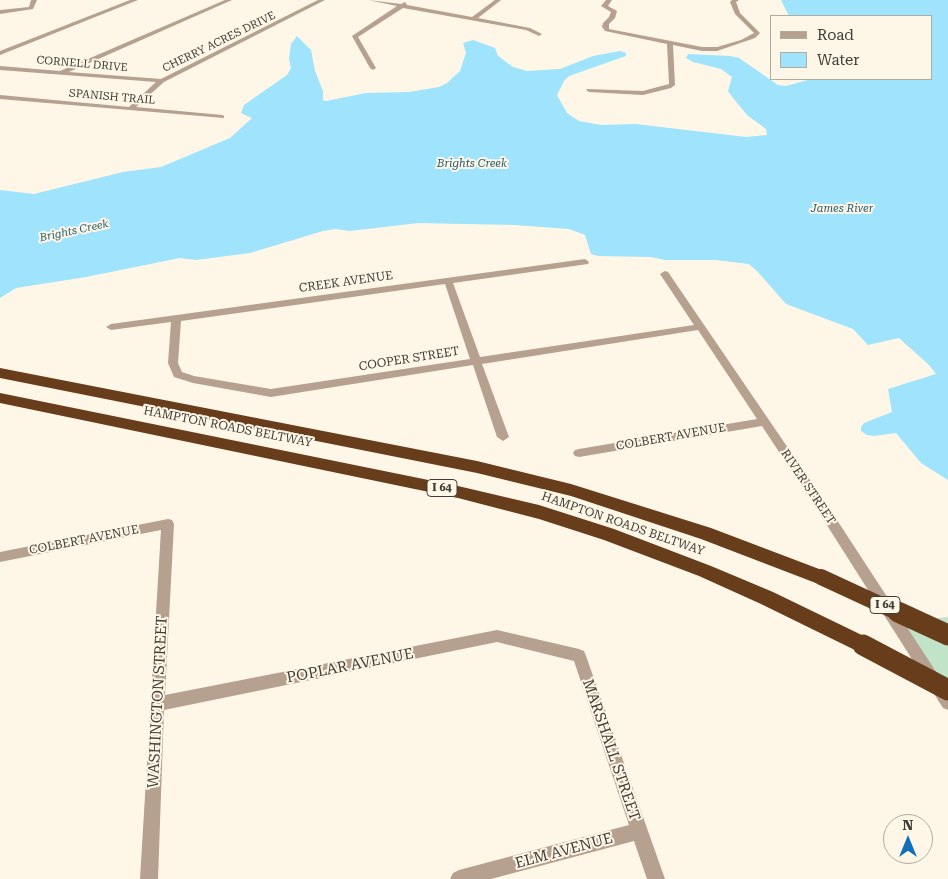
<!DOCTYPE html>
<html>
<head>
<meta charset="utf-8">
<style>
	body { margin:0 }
	#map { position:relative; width:948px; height:879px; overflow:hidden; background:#fef7e7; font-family:"Roboto Serif",serif }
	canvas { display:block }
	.legend { position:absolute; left:770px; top:15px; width:162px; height:65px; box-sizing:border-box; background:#fef7e7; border:1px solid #b2aca0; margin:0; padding:6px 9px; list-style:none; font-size:15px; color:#3f3c36 }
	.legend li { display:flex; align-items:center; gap:10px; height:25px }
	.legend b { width:25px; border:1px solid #b2aca0 }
	.north { position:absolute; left:883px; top:814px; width:50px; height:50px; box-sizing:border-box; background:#fef7e7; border:1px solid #b2aca0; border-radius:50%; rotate:0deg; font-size:14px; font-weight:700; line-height:20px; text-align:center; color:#3f3c36 }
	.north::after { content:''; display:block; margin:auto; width:18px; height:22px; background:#116fbc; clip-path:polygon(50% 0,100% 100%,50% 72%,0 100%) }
</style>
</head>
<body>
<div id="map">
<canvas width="948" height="879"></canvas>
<ul class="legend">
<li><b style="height:6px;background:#b6a090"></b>Road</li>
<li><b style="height:14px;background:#9fe3fc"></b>Water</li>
</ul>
<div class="north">N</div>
</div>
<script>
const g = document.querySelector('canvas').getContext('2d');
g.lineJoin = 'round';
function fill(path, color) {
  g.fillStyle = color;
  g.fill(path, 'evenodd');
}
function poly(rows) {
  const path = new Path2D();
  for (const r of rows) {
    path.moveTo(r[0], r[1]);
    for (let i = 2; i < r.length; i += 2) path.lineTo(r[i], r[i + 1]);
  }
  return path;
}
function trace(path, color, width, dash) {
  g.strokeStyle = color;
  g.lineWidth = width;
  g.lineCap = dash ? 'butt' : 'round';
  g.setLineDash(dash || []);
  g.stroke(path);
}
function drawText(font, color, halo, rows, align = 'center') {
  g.font = font + ' "Roboto Serif",serif';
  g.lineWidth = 4;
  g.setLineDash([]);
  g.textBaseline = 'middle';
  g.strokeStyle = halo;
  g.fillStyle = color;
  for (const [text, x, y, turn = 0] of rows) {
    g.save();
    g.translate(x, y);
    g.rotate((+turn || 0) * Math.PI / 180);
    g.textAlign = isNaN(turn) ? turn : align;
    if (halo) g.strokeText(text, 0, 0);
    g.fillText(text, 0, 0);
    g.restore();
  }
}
const green = poly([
	[948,617,948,709,892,623]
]);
const water = poly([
	[781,0,948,0,948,480,921,463,896,433,874,436,867,435,861,431,861,427,864,423,892,412,888,389,936,374,929,365,899,338,868,345,853,329,786,304,757,271,749,264,716,260,665,260,651,257,598,256,591,254,585,235,569,229,515,225,418,223,350,231,336,229,323,231,250,253,196,260,180,258,86,277,16,288,0,298,0,190,34,194,123,172,161,167,230,138,252,118,241,113,244,105,287,75,291,68,289,59,291,44,297,36,311,50,315,71,323,91,323,100,326,101,366,93,409,92,439,87,447,83,460,71,466,53,463,43,473,40,495,48,498,56,513,67,527,71,560,69,593,56,620,51,626,53,626,56,569,76,564,81,557,95,567,113,579,121,601,125,636,124,746,137,767,135,766,129,747,115,733,98,728,91,732,77,721,69,693,62,686,58,688,54,730,56,739,58,778,85,786,86,811,79,932,79,932,16,789,16]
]);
const minor = poly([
	[31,0,37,0,33,9,0,14,0,10,29,7,31,0],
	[130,0,138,0,0,55,0,51,130,0],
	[225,0,232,0,69,72,161,79,318,0,325,0,164,82,136,107,222,115,224,116,224,118,0,99,0,95,129,107,156,82,0,70,0,66,60,71,225,0],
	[368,0,401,4,405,2,407,5,472,17,495,0,501,0,478,18,530,28,542,34,539,36,526,30,403,8,358,37,376,68,373,70,370,68,352,36,397,6,368,0],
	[606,0,612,0,608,6,617,11,615,18,609,24,609,29,702,47,717,47,741,40,754,33,735,14,730,2,732,0,739,0,736,2,740,13,760,33,755,38,717,51,702,51,673,45,675,85,671,88,643,95,589,92,586,90,587,89,643,91,669,84,667,44,605,31,602,27,603,23,609,17,611,12,601,6,606,0],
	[585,259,589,262,588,264,453,283,480,357,694,325,660,274,665,271,668,272,831,511,948,690,948,710,943,708,823,519,762,426,579,457,575,456,573,453,575,450,579,449,757,419,698,330,482,364,509,437,503,441,497,437,473,365,271,397,193,383,174,377,168,363,171,322,111,330,106,327,111,324,585,259],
	[445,284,470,359,271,389,194,376,182,372,178,363,181,321,445,284],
	[168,519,172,520,174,524,165,695,497,630,579,649,584,651,586,656,665,879,647,879,634,841,491,879,450,879,453,873,459,870,629,825,574,661,497,642,164,710,158,879,140,879,161,530,0,562,0,552,168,519]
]);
const motorway = poly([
	[0,368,477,461,571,484,711,528,827,572,830,577,827,582,821,585,701,539,571,496,477,473,0,378,0,368],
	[0,393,458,486,539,505,614,529,711,566,773,592,870,639,872,645,870,651,863,654,761,604,699,576,604,540,539,519,458,498,0,403,0,393]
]);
const motorwayBridgeFar1 = poly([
	[821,577,901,614]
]);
const motorwayBridge = poly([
	[898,612,948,635],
	[863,645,948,690]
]);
const farStreetnames = [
	["CHERRY ACRES DRIVE",219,42,-26],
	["CORNELL DRIVE",82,64,5],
	["SPANISH TRAIL",112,97,5]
];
const farWaternames = [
	["Brights Creek",472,164],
	["James River",842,209],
	["Brights Creek",74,231,-12]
];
const shields = [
	[442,488,30],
	[885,605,30]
];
const shieldNames = [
	["I 64",442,488],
	["I 64",885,605]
];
const streetNames = [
	["CREEK AVENUE",346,282,-8],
	["COOPER STREET",409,359,-9],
	["HAMPTON ROADS BELTWAY",228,427,11],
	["COLBERT AVENUE",671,437,-10],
	["RIVER STREET",808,487,56],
	["HAMPTON ROADS BELTWAY",623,524,19],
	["COLBERT AVENUE",84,540,-11]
];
const nearStreetnames = [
	["POPLAR AVENUE",350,666,-11],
	["WASHINGTON STREET",158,702,-87],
	["MARSHALL STREET",611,750,71],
	["ELM AVENUE",564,851,-15]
];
fill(green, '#c1e4c8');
fill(water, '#9fe3fc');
fill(minor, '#b6a090');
fill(motorway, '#673d1b');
trace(motorwayBridgeFar1, '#673d1b', 16);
trace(motorwayBridge, '#673d1b', 21);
drawText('11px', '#3f3c36', '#fef7e7', farStreetnames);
drawText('italic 11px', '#245a6c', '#fef7e7', farWaternames);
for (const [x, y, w] of shields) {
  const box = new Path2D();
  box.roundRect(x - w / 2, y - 8.5, w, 17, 4);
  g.fillStyle = '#fef7e7';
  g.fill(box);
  trace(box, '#3f3c36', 1);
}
drawText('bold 11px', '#3f3c36', null, shieldNames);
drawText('12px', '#3f3c36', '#fef7e7', streetNames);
drawText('15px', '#3f3c36', '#fef7e7', nearStreetnames);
</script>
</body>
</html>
